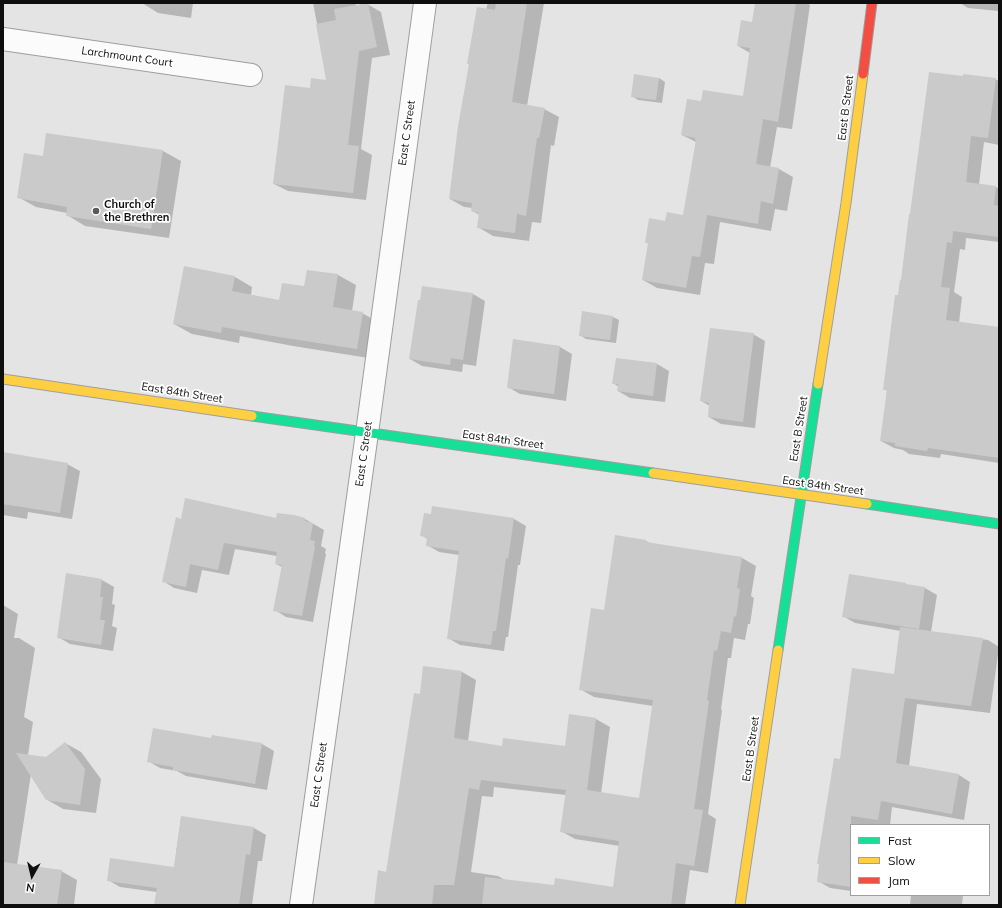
<!DOCTYPE html>
<html>
<head>
<meta charset="utf-8">
<style>
	body { margin:0 }
	#map { position:relative; width:1002px; height:908px; overflow:hidden; background:#e4e4e5; font-family:Mulish,sans-serif }
	canvas { display:block }
	.frame { position:absolute; inset:0; border:4px solid #0e0e0f; pointer-events:none }
	.legend { position:absolute; left:850px; top:824px; width:140px; height:72px; box-sizing:border-box; background:#fff; border:1px solid #9f9f9f; margin:0; padding:5px 7px; list-style:none; font-size:12px; color:#0e0e0f }
	.legend li { display:flex; align-items:center; gap:8px; height:20px }
	.legend b { width:20px; border:1px solid #9f9f9f }
	.north { position:absolute; left:12px; top:856px; width:40px; height:40px; -webkit-text-stroke:3px #fff; paint-order:stroke; rotate:188deg; font-size:11px; font-weight:700; line-height:16px; text-align:center; color:#0e0e0f }
	.north::after { content:''; display:block; margin:auto; width:14px; height:18px; background:#0e0e0f; clip-path:polygon(50% 0,100% 100%,50% 72%,0 100%) }
</style>
</head>
<body>
<div id="map">
<canvas width="1002" height="908"></canvas>
<div class="frame"></div>
<ul class="legend">
<li><b style="height:5px;background:#16e098"></b>Fast</li>
<li><b style="height:5px;background:#ffcf43"></b>Slow</li>
<li><b style="height:5px;background:#f24e42"></b>Jam</li>
</ul>
<div class="north">N</div>
</div>
<script>
const g = document.querySelector('canvas').getContext('2d');
g.lineJoin = 'round';
function fill(path, color) {
  g.fillStyle = color;
  g.fill(path, 'evenodd');
}
function poly(rows) {
  const path = new Path2D();
  for (const r of rows) {
    path.moveTo(r[0], r[1]);
    for (let i = 2; i < r.length; i += 2) path.lineTo(r[i], r[i + 1]);
  }
  return path;
}
function trace(path, color, width, dash) {
  g.strokeStyle = color;
  g.lineWidth = width;
  g.lineCap = dash ? 'butt' : 'round';
  g.setLineDash(dash || []);
  g.stroke(path);
}
function drawText(font, color, halo, rows, align = 'center') {
  g.font = font + ' Mulish,sans-serif';
  g.lineWidth = 3.5;
  g.setLineDash([]);
  g.textBaseline = 'middle';
  g.strokeStyle = halo;
  g.fillStyle = color;
  for (const [text, x, y, turn = 0] of rows) {
    g.save();
    g.translate(x, y);
    g.rotate((+turn || 0) * Math.PI / 180);
    g.textAlign = isNaN(turn) ? turn : align;
    if (halo) g.strokeText(text, 0, 0);
    g.fillText(text, 0, 0);
    g.restore();
  }
}
const shadow = poly([
	[142,3,193,3,191,18,158,13],
	[313,3,356,3,356,6,367,4,381,12,390,55,372,58,361,149,372,155,366,200,288,191,274,184,311,89,328,81],
	[488,3,544,3,527,106,544,109,559,117,554,146,551,145,541,223,532,222,529,241,493,236,478,227,480,215,472,211,473,208,464,207,450,199,470,65,468,64],
	[756,3,807,3,810,5,792,129,777,127,770,168,779,169,793,177,787,211,775,209,771,231,720,222,714,264,705,263,700,295,657,288,643,280,649,244,646,242,666,222,684,216,696,142,682,135,702,102,744,98,750,53,738,46,753,23],
	[960,3,999,3,999,11,968,8],
	[659,78,665,82,662,103,638,100,632,96],
	[995,79,999,81,999,145,984,142,979,185,996,187,999,189,999,242,966,238,965,250,960,249,954,292,962,297,959,323,999,328,999,463,941,454,940,458,909,454,903,450,894,448,881,441,887,391,884,389,899,296],
	[47,134,163,151,181,161,169,238,85,226,67,215,67,213,36,207,18,197,44,157],
	[338,275,356,285,352,311,362,313,380,323,375,359,293,346,240,336,239,343,192,334,174,324,235,277,252,287,251,295,280,301,305,287],
	[473,294,485,301,476,366,463,364,462,372,422,366,410,359],
	[583,312,613,317,619,320,616,343,586,339,580,335],
	[753,334,765,341,755,428,721,424,709,417,710,406,701,401],
	[514,341,560,347,572,354,566,401,520,394,508,387],
	[657,364,669,371,665,402,630,398,618,391,619,387,613,383],
	[3,453,67,464,80,471,72,519,28,512,27,519,3,515],
	[433,507,514,519,526,526,520,565,518,565,508,637,506,637,504,651,460,645,448,638,459,555,439,552,427,545,428,539,421,535,432,515],
	[294,516,305,519,324,530,321,546,326,549,325,553,326,554,313,622,286,617,275,610,282,567,276,564,277,556,235,549,229,575,202,570,197,593,174,588,163,581,182,520,277,519],
	[616,536,646,541,652,544,742,558,756,566,751,596,754,598,750,624,748,624,745,640,734,638,731,658,728,658,721,709,722,710,708,814,716,819,708,873,690,870,685,905,375,905,387,873,420,695,424,667,462,672,476,680,468,741,503,747,566,747,570,715,596,719,610,727,601,794,640,800,653,706,594,697,580,689,605,611],
	[494,787,566,795,561,831,575,839,620,846,614,889,555,886,507,881,498,876,471,872,482,796,493,797],
	[67,574,102,580,114,587,112,604,115,605,112,626,117,628,113,651,70,644,58,637],
	[850,575,906,584,909,586,925,588,937,595,931,632,988,640,999,647,990,713,917,704,909,766,959,775,970,782,964,820,892,807,890,825,851,825,851,891,830,888,818,881,841,760,895,675,901,631,855,623,843,616],
	[3,605,18,614,14,638,19,638,35,648,24,717,33,722,28,755,47,758,65,743,81,752,101,779,96,813,63,809,46,799,31,774,17,865,61,871,77,880,74,905,3,905],
	[212,740,262,744,274,751,267,790,186,776,177,771,160,768,148,761],
	[181,818,254,828,266,835,262,861,258,861,252,905,155,905,157,892,120,887,108,880,174,868],
	[911,895,963,895,962,905,910,905]
]);
const building = poly([
	[368,3,377,47,359,51,348,145,359,146,353,193,273,184,285,85,310,88,311,78,326,80,316,24,336,20,334,9],
	[496,3,527,3,512,102,545,108,539,138,537,138,526,216,517,214,515,233,477,228,479,213,471,211,472,203,449,199,458,126,469,64,467,64,477,7,495,10],
	[755,3,796,3,778,122,763,119,756,164,779,168,773,204,761,201,758,224,707,215,700,257,692,256,686,288,642,280,648,243,645,243,649,218,665,221,667,212,683,215,696,140,695,140,695,138,681,135,687,99,701,101,703,90,743,96,750,48,737,46,741,20,752,22],
	[929,72,963,76,963,74,996,78,988,138,971,136,966,182,996,186,994,205,999,206,999,237,953,231,952,243,947,242,941,287,950,288,946,320,999,327,999,458,928,448,927,451,895,446,895,443,880,441,887,390,883,390,895,295,898,295,900,280,901,280,909,214,910,214],
	[634,74,659,78,656,100,631,97],
	[46,133,163,150,151,229,66,216,67,207,17,198,24,153,43,156],
	[184,266,235,276,232,291,279,300,282,283,304,286,307,270,338,274,333,307,363,312,357,349,273,336,222,327,221,333,173,324],
	[422,286,473,293,463,360,451,358,450,365,409,359,418,300,420,300],
	[582,311,613,316,610,340,579,336],
	[710,328,754,333,743,422,708,417,709,403,700,401],
	[513,339,560,346,554,394,507,388],
	[616,358,657,363,653,396,617,391,618,384,612,384],
	[3,452,68,463,60,513,3,504],
	[185,498,276,518,277,513,294,515,305,518,305,521,313,523,310,540,315,541,314,546,315,547,302,616,273,611,282,565,275,564,277,552,224,543,218,570,190,564,186,587,162,582,176,517,181,519],
	[432,506,514,518,508,559,506,558,496,631,493,631,491,645,447,639,459,551,426,546,427,537,420,536,424,513,431,514],
	[615,535,646,540,646,542,742,557,737,588,740,589,736,617,734,616,731,633,721,631,717,651,714,650,707,700,709,701,694,809,703,810,694,866,676,863,671,905,482,905,485,877,554,885,555,878,613,887,619,841,560,832,566,790,481,780,479,790,469,788,454,885,434,885,432,905,374,905,378,870,386,872,414,693,420,694,423,666,462,671,454,738,502,746,503,738,565,746,569,714,596,718,587,790,639,798,653,700,579,690,591,608,604,610],
	[66,573,102,579,100,597,103,597,100,620,105,620,101,645,57,638],
	[849,574,906,583,906,584,925,587,919,629,842,617],
	[900,627,983,638,971,706,905,698,896,763,959,774,952,814,881,801,878,820,851,816,851,887,817,882,819,864,817,864,834,758,840,759,852,668,894,674],
	[153,728,211,738,212,735,262,743,255,784,173,770,173,767,147,762],
	[65,742,85,769,80,805,46,800,16,753,46,757],
	[181,816,254,827,250,855,246,854,239,905,154,905,157,888,107,881,110,858,174,867],
	[3,862,62,870,57,905,3,905]
]);
const street = poly([
	[3,39,251,75],
	[301,905,367,433,425,3]
]);
const fast = poly([
	[252,416,653,473],
	[867,504,999,524],
	[778,650,818,384]
]);
const slow = poly([
	[3,379,252,416],
	[818,384,846,203,863,74],
	[653,473,867,504],
	[740,905,778,650]
]);
const jam = poly([
	[863,74,872,3]
]);
const markers = [
	[96,211,4,"#59595a"]
];
const streetNames = [
	["Larchmount Court",127,57,8],
	["East B Street",846,108,-83],
	["East C Street",407,133,-82],
	["East 84th Street",182,393,9],
	["East B Street",799,429,-81],
	["East 84th Street",503,440,8],
	["East C Street",364,454,-82],
	["East 84th Street",823,486,8],
	["East B Street",751,749,-82],
	["East C Street",319,775,-82]
];
const poiNames = [
	["Church of",104,205],
	["the Brethren",104,218]
];
fill(shadow, '#0003');
fill(building, '#cacacb');
trace(street, '#9e9e9e', 24);
trace(fast, '#9e9e9e', 11);
trace(slow, '#9e9e9e', 11);
trace(jam, '#9e9e9e', 11);
trace(street, '#fbfbfb', 22);
trace(fast, '#16e098', 9);
trace(slow, '#ffcf43', 9);
trace(jam, '#f24e42', 9);
for (const [x, y, r, color] of markers) {
  const dot = new Path2D();
  dot.arc(x, y, r, 0, 2 * Math.PI);
  g.fillStyle = color;
  g.fill(dot);
  trace(dot, '#fff', 1.5);
}
drawText('11px', '#0e0e0f', '#fff', streetNames);
drawText('bold 11px', '#0e0e0f', '#fff', poiNames, 'left');
</script>
</body>
</html>
